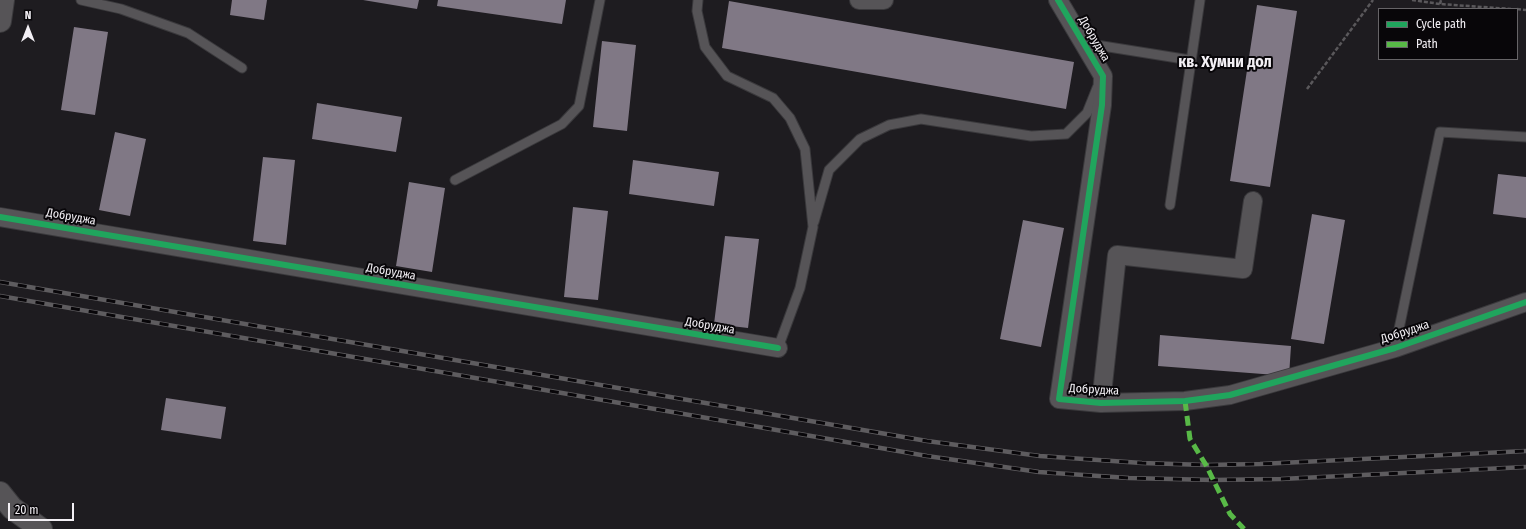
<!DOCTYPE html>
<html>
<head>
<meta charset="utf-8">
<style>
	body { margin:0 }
	#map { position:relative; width:1526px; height:529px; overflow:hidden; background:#1e1c20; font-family:"Fira Sans Condensed",sans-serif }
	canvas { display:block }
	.legend { position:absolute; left:1378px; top:8px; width:140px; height:52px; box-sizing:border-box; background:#080609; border:1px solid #666467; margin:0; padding:5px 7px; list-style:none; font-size:12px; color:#f3f0f5 }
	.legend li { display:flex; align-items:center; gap:8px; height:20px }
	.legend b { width:20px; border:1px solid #666467 }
	.north { position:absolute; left:8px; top:8px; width:40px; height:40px; -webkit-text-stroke:3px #080609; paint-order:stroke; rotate:0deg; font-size:11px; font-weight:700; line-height:16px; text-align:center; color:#f3f0f5 }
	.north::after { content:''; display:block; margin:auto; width:14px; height:18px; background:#f3f0f5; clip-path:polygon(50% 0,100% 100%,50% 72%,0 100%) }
	.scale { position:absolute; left:8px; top:503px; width:66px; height:18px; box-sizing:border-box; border:2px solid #f3f0f5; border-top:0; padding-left:5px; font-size:12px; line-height:14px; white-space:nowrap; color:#f3f0f5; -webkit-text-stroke:3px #080609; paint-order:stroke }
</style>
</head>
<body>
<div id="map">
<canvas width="1526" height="529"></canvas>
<ul class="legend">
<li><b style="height:5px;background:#20a55d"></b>Cycle path</li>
<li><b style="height:5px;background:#58b947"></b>Path</li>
</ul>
<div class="north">N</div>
<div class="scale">20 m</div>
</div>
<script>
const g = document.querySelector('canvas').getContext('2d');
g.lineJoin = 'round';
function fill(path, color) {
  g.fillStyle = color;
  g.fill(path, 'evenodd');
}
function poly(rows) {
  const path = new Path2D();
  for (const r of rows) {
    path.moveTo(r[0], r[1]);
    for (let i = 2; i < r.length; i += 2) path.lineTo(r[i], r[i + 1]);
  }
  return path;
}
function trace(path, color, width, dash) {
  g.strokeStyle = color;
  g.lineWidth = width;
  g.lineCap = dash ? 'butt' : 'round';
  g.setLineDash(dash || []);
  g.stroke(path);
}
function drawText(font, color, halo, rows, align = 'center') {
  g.font = font + ' "Fira Sans Condensed",sans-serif';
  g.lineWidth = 4;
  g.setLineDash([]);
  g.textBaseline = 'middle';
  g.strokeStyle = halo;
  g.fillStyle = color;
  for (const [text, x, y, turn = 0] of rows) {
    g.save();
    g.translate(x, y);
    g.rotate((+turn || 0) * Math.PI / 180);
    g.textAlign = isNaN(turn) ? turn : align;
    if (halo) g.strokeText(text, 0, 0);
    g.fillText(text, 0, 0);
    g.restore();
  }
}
const building = poly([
	[232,0,267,0,264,20,230,15],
	[363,0,419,0,417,9],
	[438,0,566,0,562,24,437,6],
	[729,1,1074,62,1066,109,722,48],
	[1257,5,1297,11,1270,187,1230,181],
	[74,27,108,32,95,115,61,110],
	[602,41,636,45,627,131,593,127],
	[317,103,402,117,396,152,312,139],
	[115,132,146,139,130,216,99,210],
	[263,157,295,160,286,245,253,241],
	[633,160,719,172,714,206,629,194],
	[1498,174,1526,177,1526,218,1493,214],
	[409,182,445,188,432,272,396,266],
	[573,207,608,211,598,300,564,297],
	[1312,214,1345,220,1324,344,1291,339],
	[1023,220,1064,228,1041,347,1000,339],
	[725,236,759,239,748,328,714,324],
	[1160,335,1291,346,1289,376,1158,366],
	[166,398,226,407,221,439,161,430]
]);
const path = poly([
	[1412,0,1440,4,1511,9],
	[1440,4,1441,0],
	[1517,9,1526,10],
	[1307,89,1373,0]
]);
const lane = poly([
	[81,0,121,9,188,33,242,68],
	[698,0,697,11,705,47,727,76,773,98,790,118,805,149,813,227,800,288,778,348],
	[1084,43,1190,60],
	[455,180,562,124,579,106,600,0],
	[1170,205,1200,0],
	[814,222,829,170,860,139,889,125,921,119,1031,136,1066,134,1087,113,1097,88],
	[1395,348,1440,132,1526,137]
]);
const street = poly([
	[859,0,884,0],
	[1058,0,1103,76,1102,105,1059,399,1101,403,1185,401,1230,395,1395,348,1526,302],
	[0,217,778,348],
	[1101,403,1117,255,1243,269,1253,201]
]);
const secondary = poly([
	[0,21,3,0],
	[0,493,12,508,41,529]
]);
const rail = poly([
	[0,282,927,441,1040,456,1142,463,1206,465,1260,464,1526,451],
	[0,296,927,456,1039,472,1129,478,1213,480,1281,479,1526,467]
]);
const quiet = poly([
	[1185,401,1190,439,1206,465,1230,514,1244,529]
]);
const cycleway = poly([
	[1058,0,1103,76,1102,105,1059,399,1101,403,1185,401,1230,395,1395,348,1526,302],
	[0,217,778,348]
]);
const streetNames = [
	["Добруджа",1094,39,60],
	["Добруджа",71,217,10],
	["Добруджа",391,272,10],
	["Добруджа",710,326,10],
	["Добруджа",1405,332,-18],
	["Добруджа",1094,390,3]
];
const districtNames = [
	["кв. Хумни дол",1225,63]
];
fill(building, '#807885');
trace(lane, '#3a393c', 11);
trace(street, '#3a393c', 20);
trace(secondary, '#3a393c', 24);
trace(path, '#5a585b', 2.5, [4, 2]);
trace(lane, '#565457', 9);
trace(street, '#565457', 18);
trace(secondary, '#565457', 22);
trace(rail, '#5e5c5f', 4.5);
trace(rail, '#080609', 3, [9]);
trace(quiet, '#58b947', 5, [10, 5]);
trace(cycleway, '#20a55d', 6);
drawText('12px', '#f3f0f5', '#080609', streetNames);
drawText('bold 16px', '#f3f0f5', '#080609', districtNames);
</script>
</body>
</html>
